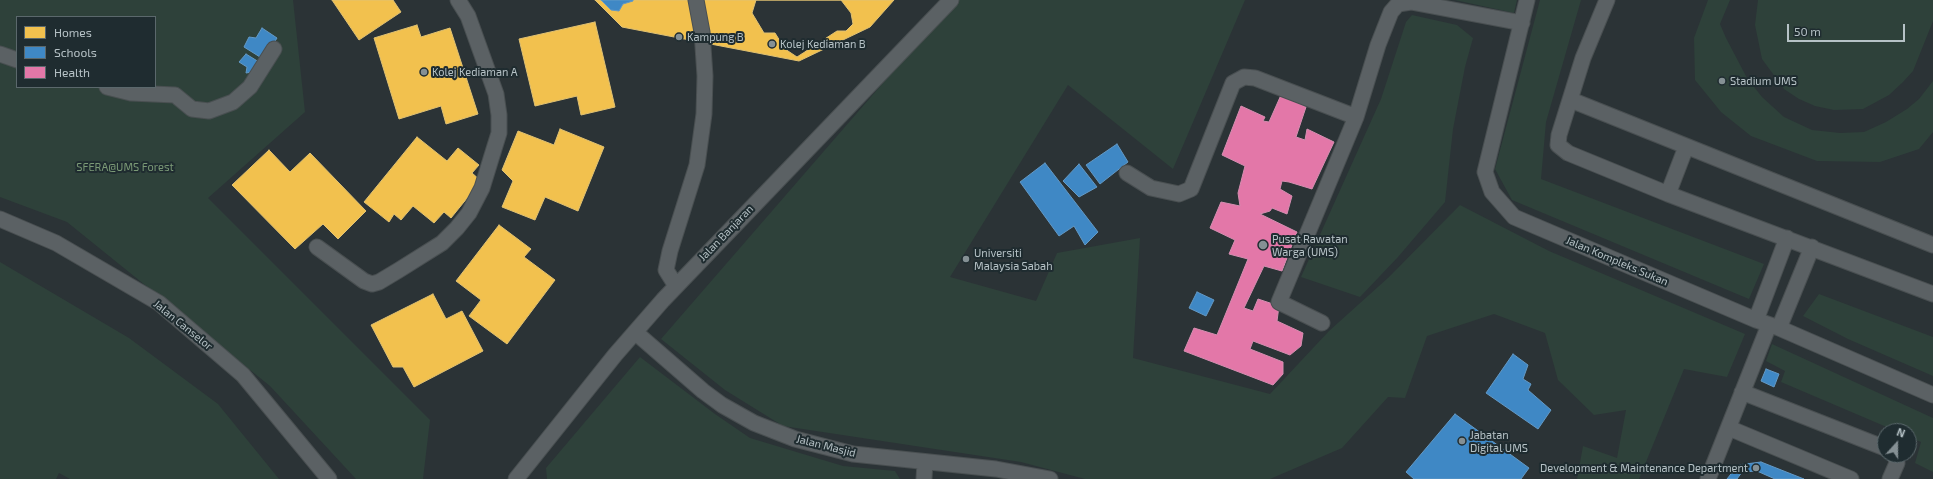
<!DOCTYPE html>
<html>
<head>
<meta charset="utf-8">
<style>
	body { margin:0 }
	#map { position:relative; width:1933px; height:479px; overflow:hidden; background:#2b3336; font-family:"Exo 2",sans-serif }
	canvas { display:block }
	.legend { position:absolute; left:16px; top:16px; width:140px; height:72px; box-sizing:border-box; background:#1f2c30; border:1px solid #5b686c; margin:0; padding:5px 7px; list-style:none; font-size:12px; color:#b6c2c6 }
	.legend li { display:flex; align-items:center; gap:8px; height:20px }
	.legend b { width:20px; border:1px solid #5b686c }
	.north { position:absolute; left:1877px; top:423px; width:40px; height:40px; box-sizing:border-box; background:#1f2c30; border:1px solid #5b686c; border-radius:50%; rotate:21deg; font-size:11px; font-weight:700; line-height:16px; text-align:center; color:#b6c2c6 }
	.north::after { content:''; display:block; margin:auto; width:14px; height:18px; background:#859094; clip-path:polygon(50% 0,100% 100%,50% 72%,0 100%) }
	.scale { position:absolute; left:1787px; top:24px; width:118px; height:18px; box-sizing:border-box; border:2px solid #b6c2c6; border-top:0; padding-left:5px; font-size:12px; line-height:14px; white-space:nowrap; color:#b6c2c6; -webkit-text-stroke:3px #1f2c30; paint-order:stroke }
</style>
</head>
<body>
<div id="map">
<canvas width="1933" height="479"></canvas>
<ul class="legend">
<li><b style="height:11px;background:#f2c14e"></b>Homes</li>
<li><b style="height:11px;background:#3f88c5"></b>Schools</li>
<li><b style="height:11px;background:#e377a8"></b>Health</li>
</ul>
<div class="north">N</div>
<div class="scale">50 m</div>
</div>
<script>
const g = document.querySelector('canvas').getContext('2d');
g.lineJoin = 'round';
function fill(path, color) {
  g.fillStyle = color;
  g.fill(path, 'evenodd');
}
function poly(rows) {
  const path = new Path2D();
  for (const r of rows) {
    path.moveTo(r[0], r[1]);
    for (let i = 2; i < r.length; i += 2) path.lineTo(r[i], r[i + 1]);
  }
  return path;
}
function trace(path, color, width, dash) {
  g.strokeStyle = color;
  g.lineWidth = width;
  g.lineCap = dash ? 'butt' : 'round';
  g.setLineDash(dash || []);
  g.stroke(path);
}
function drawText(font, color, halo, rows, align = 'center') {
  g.font = font + ' "Exo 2",sans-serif';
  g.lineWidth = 4;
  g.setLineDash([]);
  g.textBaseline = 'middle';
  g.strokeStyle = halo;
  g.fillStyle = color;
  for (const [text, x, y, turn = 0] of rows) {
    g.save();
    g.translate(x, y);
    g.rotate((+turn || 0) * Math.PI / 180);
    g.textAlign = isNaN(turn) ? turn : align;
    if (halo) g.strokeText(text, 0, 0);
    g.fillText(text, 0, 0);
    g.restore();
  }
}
const green = poly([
	[0,0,293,0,305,112,208,198,430,420,423,479,356,479,270,386,67,222,0,197],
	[17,17,155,17,155,87,17,87],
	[955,0,1245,0,1173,169,1068,85,950,277,1036,301,1057,253,1140,238,1133,358,1270,394,1329,331,1389,277,1460,205,1549,251,1745,334,1727,377,1684,369,1639,479,1577,479,1583,446,1617,458,1626,410,1594,415,1558,380,1545,333,1494,314,1427,336,1405,398,1388,397,1342,448,1270,479,1085,479,1021,462,783,426,725,390,661,339],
	[1455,0,1517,0,1514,13],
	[1540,0,1581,0,1546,122,1541,179,1764,264,1749,299,1512,200,1495,169],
	[1708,0,1730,0,1720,24,1726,38,1747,78,1762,97,1784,117,1812,130,1840,133,1864,132,1886,122,1907,109,1919,99,1933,81,1933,132,1919,149,1880,162,1817,161,1751,136,1721,112,1695,80,1694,38],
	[1758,0,1933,0,1933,21,1913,71,1903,82,1889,95,1863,109,1834,110,1815,106,1799,99,1784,89,1762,59,1755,25],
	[1412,15,1457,25,1473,38,1465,67,1453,129,1445,202,1398,257,1360,297,1301,277,1381,99,1406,22],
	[0,262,129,338,218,404,279,479,70,479,59,473,56,479,0,479],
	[1819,294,1933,337,1933,376,1848,339,1803,316],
	[1772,344,1933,418,1933,472,1915,463,1921,442,1909,437,1909,431,1896,431,1781,382,1785,371,1766,361],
	[640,357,715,414,750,438,843,466,895,471,900,479,547,479,546,468]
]);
const homes = poly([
	[332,0,393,0,401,12,359,40,332,0],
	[595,0,894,0,870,27,799,61,622,27,595,0],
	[756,0,841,0,851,13,853,24,846,31,837,31,797,57,785,49,775,33,764,33,752,13,756,0],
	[595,22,615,107,581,115,577,96,535,106,519,39,595,22],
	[417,25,421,37,450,28,478,114,446,124,441,106,399,119,374,38,417,25],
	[560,129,604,147,578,211,545,197,535,220,502,207,513,181,502,170,518,131,554,145,560,129],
	[417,137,447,161,458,148,479,165,472,173,481,181,451,218,444,212,434,223,413,206,401,220,394,214,389,222,364,202,417,137],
	[269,150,290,172,310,153,366,211,338,239,323,224,295,249,232,185,269,150],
	[499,225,531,249,524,257,555,280,507,344,469,316,481,300,456,281,499,225],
	[433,294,446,319,462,311,483,351,414,387,403,367,393,367,371,325,433,294]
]);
const schools = poly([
	[601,0,633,0,633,1,623,4,619,11,611,10,601,0],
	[262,28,277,38,269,51,267,49,260,57,244,47,249,37,256,38,262,28],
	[246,54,259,62,252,72,246,73,247,67,239,62,246,54],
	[1117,144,1128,162,1100,184,1086,165,1117,144],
	[1045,163,1098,232,1085,245,1074,226,1059,236,1020,182,1045,163],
	[1079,164,1097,187,1079,197,1063,181,1079,164],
	[1197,292,1214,300,1206,316,1189,308,1197,292],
	[1513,354,1528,365,1523,379,1531,384,1528,390,1551,410,1538,429,1486,393,1513,354],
	[1766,369,1779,374,1774,387,1761,381,1766,369],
	[1455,414,1529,468,1521,479,1414,479,1406,472,1455,414],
	[1761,462,1804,479,1775,479,1757,471,1742,472,1737,479,1727,479,1738,465,1761,462]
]);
const health = poly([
	[1281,95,1306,107,1296,137,1305,140,1307,129,1334,142,1312,189,1289,182,1282,181,1280,189,1292,196,1287,214,1272,208,1270,211,1260,214,1297,232,1282,271,1264,266,1244,308,1253,311,1258,299,1279,306,1277,321,1303,333,1301,346,1290,355,1253,341,1250,349,1283,362,1283,374,1273,385,1184,351,1194,328,1217,335,1248,259,1229,254,1235,240,1210,228,1221,202,1240,206,1238,193,1245,166,1222,155,1241,106,1265,117,1263,121,1269,122,1281,95]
]);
const minor = poly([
	[1527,0,1485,172,1492,192,1514,217,1756,320,1779,328,1933,395],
	[1607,0,1583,58,1559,135,1558,145,1568,153,1668,194,1933,294],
	[0,54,17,60],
	[107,87,131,93,175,95,192,109,209,111,233,102,250,87,274,49],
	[1571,100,1933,245],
	[1127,173,1151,188,1179,194,1191,189,1233,83,1244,77,1255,78,1356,117],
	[1668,194,1686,147],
	[0,219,56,243,159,303,243,375,329,479],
	[317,247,364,281,372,284,379,282,399,270,442,243,457,228,469,213,482,188,494,149,499,133,499,115,496,94,468,16,458,0],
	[676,286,666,270,670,251,697,165,704,114,705,76,702,32,696,0],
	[1756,320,1787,238],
	[1322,323,1279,302,1356,117,1378,45,1391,12,1398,4,1411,2,1522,23],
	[1779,328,1812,247],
	[635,332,703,391,722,405,754,423,795,439,853,454,996,469,1050,479],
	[1742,392,1885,448],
	[1729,428,1851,479],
	[516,479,615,355,663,300,951,0],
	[924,479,925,462],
	[1708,479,1769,325],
	[1890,479,1897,463,1895,455]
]);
const markers = [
	[679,37,4,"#859094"],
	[772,44,4,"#859094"],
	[424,72,4,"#859094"],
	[1722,81,4,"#859094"],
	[1263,245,5,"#859094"],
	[966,259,4,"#859094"],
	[1462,441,4,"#859094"],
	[1756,468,4,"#859094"]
];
const poiNames = [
	["Kampung B",687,37],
	["Kolej Kediaman B",780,44],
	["Kolej Kediaman A",432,72],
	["Stadium UMS",1730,81],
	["Pusat Rawatan",1272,239],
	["Warga (UMS)",1272,252],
	["Universiti",974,253],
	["Malaysia Sabah",974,266],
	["Jabatan",1470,435],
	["Digital UMS",1470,448],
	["Development & Maintenance Department",1748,468,"right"]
];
const parkNames = [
	["SFERA@UMS Forest",125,167]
];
const streetNames = [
	["Jalan Banjaran",726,233,-46],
	["Jalan Kompleks Sukan",1617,261,23],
	["Jalan Canselor",183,325,39],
	["Jalan Masjid",826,446,14]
];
fill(green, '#2e413a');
fill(homes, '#f2c14e');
trace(homes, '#e0c172', 1);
fill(schools, '#3f88c5');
trace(schools, '#6399c5', 1);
fill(health, '#e377a8');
trace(health, '#d68eb1', 1);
trace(minor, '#494f51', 17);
trace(minor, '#5b6164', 15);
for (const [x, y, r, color] of markers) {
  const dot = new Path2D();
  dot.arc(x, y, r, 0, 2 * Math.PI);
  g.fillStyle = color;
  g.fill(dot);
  trace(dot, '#1f2c30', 1.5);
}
drawText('11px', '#b6c2c6', '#1f2c30', poiNames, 'left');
drawText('11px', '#7b9a76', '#1f2c30', parkNames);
drawText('11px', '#b6c2c6', '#1f2c30', streetNames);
</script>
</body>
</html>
